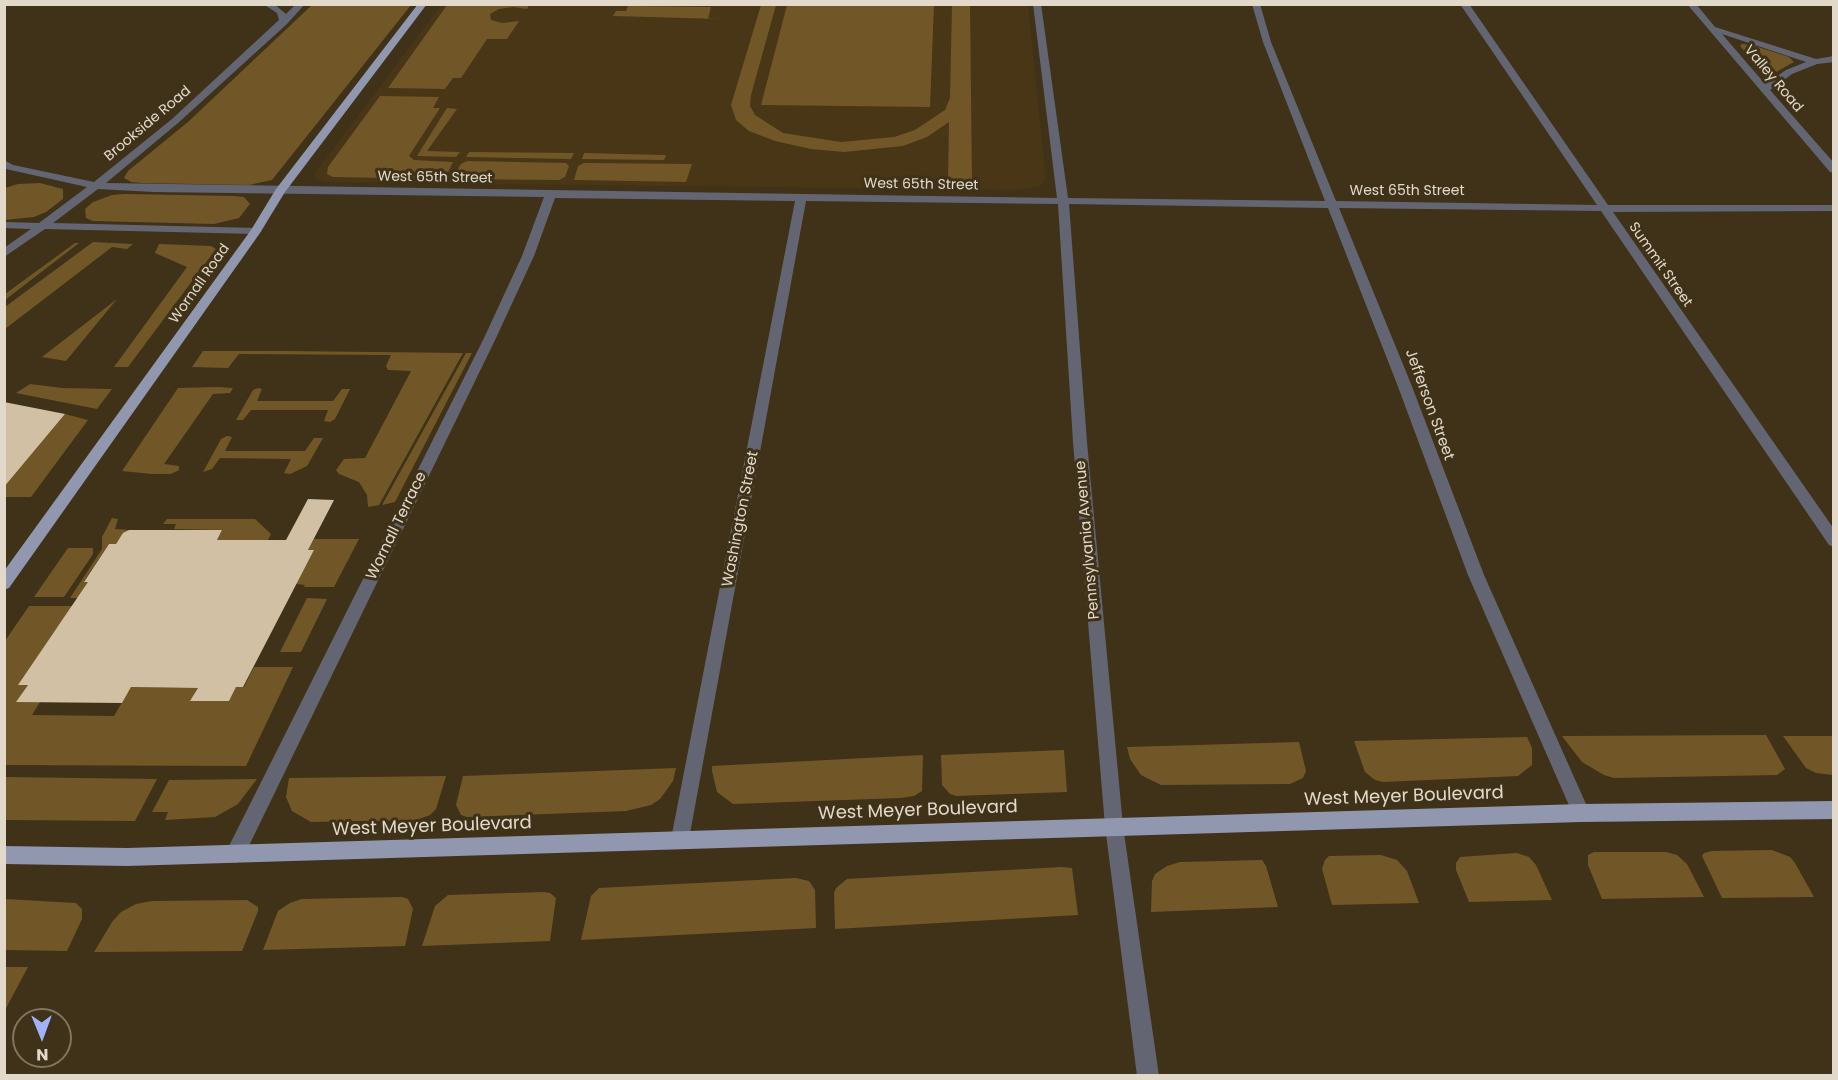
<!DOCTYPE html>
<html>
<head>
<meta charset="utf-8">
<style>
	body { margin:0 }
	#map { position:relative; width:1838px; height:1080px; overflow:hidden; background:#3f3219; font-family:Poppins,sans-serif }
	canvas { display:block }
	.frame { position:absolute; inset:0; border:6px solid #e2d9cb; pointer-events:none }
	.north { position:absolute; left:12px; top:1008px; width:60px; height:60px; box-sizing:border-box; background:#3f3219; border:2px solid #807560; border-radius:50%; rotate:179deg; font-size:16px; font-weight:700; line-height:24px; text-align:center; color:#e2d9cb }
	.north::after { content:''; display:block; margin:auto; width:21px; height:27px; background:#a1b3fd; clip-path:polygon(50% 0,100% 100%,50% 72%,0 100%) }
</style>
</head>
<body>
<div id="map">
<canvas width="1838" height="1080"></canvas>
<div class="frame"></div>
<div class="north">N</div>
</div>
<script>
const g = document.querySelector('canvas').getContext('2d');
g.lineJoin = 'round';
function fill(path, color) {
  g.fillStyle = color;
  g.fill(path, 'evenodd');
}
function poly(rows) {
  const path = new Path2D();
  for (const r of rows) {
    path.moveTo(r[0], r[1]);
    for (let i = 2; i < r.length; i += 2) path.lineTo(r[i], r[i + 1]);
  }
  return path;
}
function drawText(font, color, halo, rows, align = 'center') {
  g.font = font + ' Poppins,sans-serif';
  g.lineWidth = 6;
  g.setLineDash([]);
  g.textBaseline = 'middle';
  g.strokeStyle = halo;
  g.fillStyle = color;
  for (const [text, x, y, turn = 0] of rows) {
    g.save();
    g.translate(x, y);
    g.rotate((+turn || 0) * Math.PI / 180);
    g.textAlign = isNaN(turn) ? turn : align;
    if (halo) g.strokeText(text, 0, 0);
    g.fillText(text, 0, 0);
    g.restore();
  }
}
const built = poly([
	[441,5,1028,5,1046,179,1040,186,1018,190,327,182,315,179,315,173]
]);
const green = poly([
	[313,4,411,5,272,180,249,185,141,183,131,182,124,178,128,171,188,122],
	[447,5,529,5,527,9,513,7,499,9,490,14,491,20,502,23,519,21,507,39,487,39,461,78,453,78,445,89,388,88],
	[761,5,776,5,751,95,750,106,755,115,783,133,841,142,894,137,915,130,945,110,950,98,952,5,970,5,972,183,948,183,949,122,927,137,903,146,844,152,811,149,775,141,749,131,736,120,731,105],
	[787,5,934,5,930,107,761,105],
	[628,6,711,7,708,19,721,19,613,16,616,11,626,11],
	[1742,44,1752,45,1789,57,1794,62,1776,72,1766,72,1760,69,1740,46],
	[380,96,439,97,433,108,440,108,409,156,414,160,453,162,446,176,442,179,333,177,327,174,328,167],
	[447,108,457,109,427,151,460,152,456,157,417,156],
	[469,152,574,153,571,159,466,157],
	[584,153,664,155,666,155,664,160,582,159],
	[467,161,566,163,569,166,565,177,559,180,455,179,454,176,461,164],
	[584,163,586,163,692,164,686,182,574,180,578,166],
	[40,183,63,189,63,199,46,212,34,217,5,220,5,188,18,184],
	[124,194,234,196,244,197,250,204,239,218,214,224,93,221,86,218,85,209,93,202,112,195],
	[93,242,133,244,127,249,112,247,5,329,5,307],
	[75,243,79,243,5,300,5,294],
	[159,244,211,246,216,249,128,367,114,367,187,267,155,253],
	[117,299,66,361,42,357],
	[203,351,284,351,463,353,379,505,368,507,367,495,359,482,339,474,336,470,344,459,365,458,411,371,388,370,386,366,391,355,239,354,228,368,192,367],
	[466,353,472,353,395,502,382,505],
	[30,384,62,388,112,389,97,409,16,393],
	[218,387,233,388,230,393,213,394,164,464,179,466,179,470,171,474,152,474,122,471,178,388],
	[258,388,262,389,257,401,333,401,342,389,350,389,335,419,330,422,324,421,328,410,251,410,243,420,236,420,253,390],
	[65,414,88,420,31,497,5,497,4,487],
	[227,436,232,437,225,451,305,451,314,438,323,438,307,466,290,474,284,473,291,459,220,458,212,469,203,472,221,439],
	[112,518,118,519,115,529,129,530,116,544,109,544,84,581,91,582,80,598,70,598,102,549,102,537],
	[167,519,255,519,271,534,268,540,217,540,222,530,174,529,176,524,163,524],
	[314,539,359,539,334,587,304,587,305,585,296,584,314,550,308,550],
	[68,548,93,548,93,554,64,597,34,597],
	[307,598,327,599,301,652,280,652],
	[29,606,74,606,71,625,59,625,19,684,28,685,17,701,40,702,32,715,114,716,131,687,198,688,191,701,229,701,236,687,244,687,254,667,293,667,246,766,5,765,5,641],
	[1766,735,1785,769,1777,775,1614,778,1604,775,1582,762,1562,736],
	[1783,736,1833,736,1833,775,1816,773,1806,768],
	[1527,737,1532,748,1532,765,1518,776,1383,782,1375,780,1365,772,1354,741],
	[1299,742,1306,771,1303,778,1290,784,1161,785,1141,775,1130,759,1127,747],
	[1064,750,1067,792,956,796,950,794,942,785,941,755],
	[923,755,922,791,914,796,901,798,733,804,717,792,712,771,712,766],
	[676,768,673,781,660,799,651,805,626,811,467,817,461,815,456,805,463,776],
	[446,776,436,809,430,815,416,820,311,822,292,811,286,797,289,778],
	[5,777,157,779,135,821,5,820],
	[257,779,238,804,215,817,165,820,168,812,152,812,169,780],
	[1772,850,1790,857,1795,863,1814,897,1722,898,1702,856,1704,853,1712,851],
	[1594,852,1666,852,1677,855,1687,864,1704,897,1602,899,1588,865,1588,855],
	[1517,853,1529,857,1536,865,1552,900,1469,902,1456,870,1456,863,1460,857],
	[1329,856,1381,855,1397,860,1407,871,1419,903,1332,905,1322,869,1325,860],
	[1262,860,1266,866,1278,907,1151,912,1152,881,1155,874,1167,866,1180,862],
	[1061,867,1072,868,1078,915,835,929,834,893,836,888,847,879],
	[796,878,809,881,815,890,816,928,581,940,591,896,599,888],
	[543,892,550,893,556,898,550,941,422,946,435,906,448,895],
	[402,897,408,899,413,909,405,946,263,950,278,911,290,903,302,899],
	[5,899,76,903,82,909,82,919,67,951,5,950],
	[247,900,258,907,258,911,242,951,94,952,112,922,121,912,136,904,152,901],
	[5,967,28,967,5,1010,4,967]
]);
const building = poly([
	[4,402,65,414,4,487],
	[308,499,334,500,308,550,314,550,243,687,236,687,229,701,190,701,198,688,131,687,122,703,16,702,28,685,18,685,88,582,84,582,109,544,116,544,123,533,129,530,222,530,217,540,286,540]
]);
const minor = poly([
	[263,4,274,4,286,14,296,4,305,4,287,24,178,123,106,183,1057,198,1033,4,1041,4,1068,198,1325,201,1263,42,1252,4,1260,4,1271,42,1336,201,1597,205,1460,4,1469,4,1608,205,1834,205,1834,211,1613,212,1834,529,1834,547,1829,545,1601,211,1339,208,1411,384,1484,575,1590,813,1587,819,1581,822,1575,819,1468,575,1397,384,1328,208,1069,204,1087,442,1123,826,1159,1076,1137,1076,1105,826,1073,442,1058,204,806,201,689,839,687,845,680,848,673,845,671,839,795,201,555,198,534,256,496,338,242,860,235,863,228,860,226,854,228,848,484,338,522,256,544,197,154,192,98,189,53,223,256,228,262,231,256,234,45,229,4,257,4,248,31,229,4,228,4,222,39,223,87,187,6,169,4,160,13,165,94,182,172,119,279,20,277,13,263,4],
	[1687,4,1696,4,1715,27,1816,59,1834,56,1834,62,1817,64,1792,74,1770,90,1834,163,1834,173,1830,172,1687,4],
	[1722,34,1806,62,1786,70,1765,84,1722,34]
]);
const major = poly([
	[418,4,427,4,285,192,260,233,9,588,4,590,4,571,251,230,276,189,418,4],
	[1834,801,1834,819,1581,822,127,866,4,864,4,846,127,848,1581,804,1834,801]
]);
const farStreetnames = [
	["Valley Road",1773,79,50],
	["Brookside Road",148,124,-40],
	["West 65th Street",435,178,1],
	["West 65th Street",921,185,1],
	["West 65th Street",1407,191],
	["Summit Street",1660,265,55],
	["Wornall Road",200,284,-55]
];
const streetNames = [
	["Jefferson Street",1429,405,70],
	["Washington Street",741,519,-79],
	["Wornall Terrace",397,526,-64],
	["Pennsylvania Avenue",1088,540,-95]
];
const nearStreetnames = [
	["West Meyer Boulevard",1404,797,-2],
	["West Meyer Boulevard",918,811,-2],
	["West Meyer Boulevard",432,827,-2]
];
fill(built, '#483617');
fill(green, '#715728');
fill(building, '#d1c0a4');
fill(minor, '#636672');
fill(major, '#9097af');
drawText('14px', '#e2d9cb', '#3f3219', farStreetnames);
drawText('15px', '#e2d9cb', '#3f3219', streetNames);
drawText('18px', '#e2d9cb', '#3f3219', nearStreetnames);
</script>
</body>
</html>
